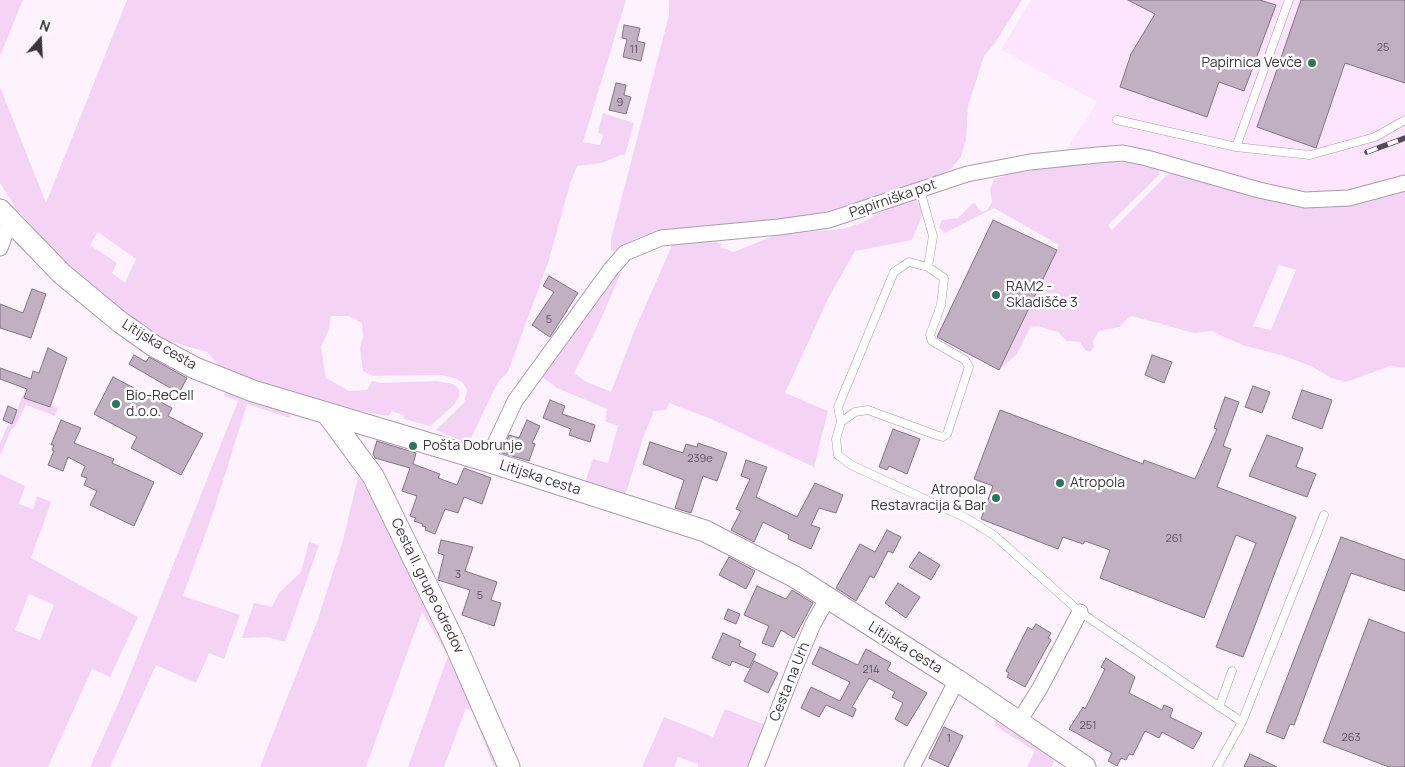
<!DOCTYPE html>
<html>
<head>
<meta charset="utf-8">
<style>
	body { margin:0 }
	#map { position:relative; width:1405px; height:767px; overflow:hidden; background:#fef2fe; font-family:Manrope,sans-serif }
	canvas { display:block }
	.north { position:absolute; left:15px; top:15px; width:50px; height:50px; -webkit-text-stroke:4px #fff; paint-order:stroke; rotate:19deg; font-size:14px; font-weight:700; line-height:20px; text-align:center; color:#3b343c }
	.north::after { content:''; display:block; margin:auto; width:18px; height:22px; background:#3b343c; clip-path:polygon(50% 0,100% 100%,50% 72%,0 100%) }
</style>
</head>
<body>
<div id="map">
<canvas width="1405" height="767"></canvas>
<div class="north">N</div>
</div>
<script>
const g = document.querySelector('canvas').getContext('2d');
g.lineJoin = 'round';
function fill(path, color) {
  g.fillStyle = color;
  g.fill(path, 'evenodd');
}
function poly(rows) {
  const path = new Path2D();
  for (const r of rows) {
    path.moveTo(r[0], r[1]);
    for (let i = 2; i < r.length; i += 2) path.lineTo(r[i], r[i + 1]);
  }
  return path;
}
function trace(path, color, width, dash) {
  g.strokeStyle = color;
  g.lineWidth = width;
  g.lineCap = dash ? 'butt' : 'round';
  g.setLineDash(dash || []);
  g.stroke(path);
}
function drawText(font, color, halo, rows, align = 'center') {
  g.font = font + ' Manrope,sans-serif';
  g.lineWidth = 5;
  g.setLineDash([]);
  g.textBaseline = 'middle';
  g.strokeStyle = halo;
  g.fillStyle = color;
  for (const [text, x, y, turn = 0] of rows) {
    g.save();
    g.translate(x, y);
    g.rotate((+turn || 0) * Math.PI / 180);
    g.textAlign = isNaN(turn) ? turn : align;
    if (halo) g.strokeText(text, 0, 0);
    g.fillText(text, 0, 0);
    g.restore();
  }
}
const built = poly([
	[1031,0,1405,0,1405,176,1340,194,1306,193,1177,162,1126,144,1066,150,1097,102,1001,50]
]);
const green = poly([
	[0,0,23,0,0,56],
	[127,0,626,0,583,142,600,145,603,135,598,133,603,113,634,123,625,155,621,155,602,163,577,166,570,184,548,263,508,372,498,382,468,444,436,430,464,403,467,390,463,383,455,378,441,375,373,376,363,371,360,348,363,336,362,323,349,316,331,316,329,329,321,347,326,378,349,391,367,390,372,381,381,383,437,381,453,384,459,389,459,396,454,405,430,426,404,419,403,415,392,411,388,416,356,410,234,374,221,368,207,352,168,341,92,289,52,249,16,208,0,183,0,87,46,203],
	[98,232,136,259,125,283,112,273,117,263,90,245],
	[669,0,1022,0,995,43,984,56,968,106,966,140,961,157,951,169,933,178,821,213,781,220,737,223,654,233,636,238,616,251,611,250,611,239,669,15],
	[1120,160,1145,164,1158,169,1160,174,1108,225,1112,230,1171,171,1311,207,1336,206,1373,199,1405,188,1405,368,1390,366,1346,382,1331,378,1313,367,1284,356,1243,345,1211,331,1194,333,1132,316,1128,318,1120,327,1099,331,1093,341,1094,347,1090,352,1085,350,1080,342,1067,341,1058,332,1037,326,1030,328,1017,354,999,370,1059,245,994,208,945,233,939,228,942,220,958,218,972,204,975,203,978,209,983,212,988,209,992,202,990,189,994,179,1010,174,1081,162],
	[1279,265,1296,270,1271,330,1253,326],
	[916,200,921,205,923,213,912,240,855,251,828,299,785,393,828,411,814,467,711,419,669,403,666,410,654,411,643,438,625,496,584,485,593,459,608,463,618,426,605,421,607,409,557,388,541,376,558,356,608,282,621,266,623,268,598,326,574,373,585,381,611,392,634,332,673,243,716,242,722,244,720,247,734,252,778,234,843,229,864,222,884,209],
	[225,392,292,413,290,418,247,404,214,510,183,596,240,615,224,659,209,653,196,683,156,665,110,767,90,767,121,697,238,401,224,396],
	[23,394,58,408,55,416,26,405,15,426,11,430,0,456,0,444,7,427,12,424],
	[360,469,398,540,500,767,494,767,472,711,466,708,444,767,408,767,448,656,422,612,366,767,260,767,318,619,343,540],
	[0,474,25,486,19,504,33,509,37,496,51,502,31,558,138,617,110,677,92,669,48,767,0,767],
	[29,594,54,605,40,640,15,630],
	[309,542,319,545,285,642,267,637,242,638,254,603,272,607,279,593,301,572],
	[725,709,768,726,752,767,698,767,698,764,678,757,674,767,642,767,664,717,713,737],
	[998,720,1054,758,1052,767,1027,767,1035,751,994,725]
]);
const building = poly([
	[1128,0,1260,0,1276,5,1244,91,1219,82,1207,117,1120,87,1131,54,1155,14,1128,0],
	[1301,0,1405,0,1405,83,1345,63,1316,148,1257,127,1301,0],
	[624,25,640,28,637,41,645,43,641,61,623,57,627,39,622,38,624,25],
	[616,83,626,85,624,95,631,97,626,114,609,110,616,83],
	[993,220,1057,250,999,370,937,337,993,220],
	[549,276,578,293,550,337,532,325,554,292,543,286,549,276],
	[32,289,46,294,31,338,0,328,0,304,23,313,32,289],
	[48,348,67,358,50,407,24,398,27,389,0,379,0,368,31,379,33,371,39,373,48,348],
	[134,355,146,362,149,357,187,378,179,393,129,364,134,355],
	[1152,355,1172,362,1164,383,1145,375,1152,355],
	[113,377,172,408,168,416,203,434,181,475,131,448,137,437,94,414,113,377],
	[1253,386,1270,392,1262,413,1245,407,1253,386],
	[1302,390,1332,400,1322,429,1292,418,1302,390],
	[1225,397,1239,402,1223,446,1231,449,1217,487,1296,517,1243,657,1216,647,1256,543,1236,535,1204,618,1100,578,1110,550,1085,541,1083,544,1063,537,1058,549,981,519,993,486,974,479,1000,410,1143,464,1144,460,1195,479,1217,429,1214,428,1225,397],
	[550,400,565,406,562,414,595,425,590,442,569,435,571,429,543,418,550,400],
	[8,406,17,410,12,424,3,420,8,406],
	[61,420,81,428,74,443,114,459,112,463,154,482,134,526,90,505,97,491,84,485,87,478,81,476,85,466,68,457,63,471,48,465,54,451,52,450,54,445,51,445,61,420],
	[527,420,540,426,532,443,535,444,529,461,502,453,509,435,519,438,527,420],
	[893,429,920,439,907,474,889,466,887,470,879,467,893,429],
	[1267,435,1303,448,1296,467,1316,474,1307,497,1249,476,1267,435],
	[377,441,416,453,413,464,440,474,438,478,457,485,464,468,491,478,482,504,464,497,458,513,445,509,435,534,425,530,426,527,422,526,423,524,414,521,416,518,410,516,417,496,402,491,410,468,375,458,373,454,377,441],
	[650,442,683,453,686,444,697,447,698,443,727,453,717,481,703,476,691,513,675,508,684,480,643,464,650,442],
	[746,460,767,467,756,497,797,517,815,483,843,495,836,513,819,508,811,525,820,528,811,549,788,539,789,535,763,522,754,542,731,530,741,511,736,509,750,479,741,476,746,460],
	[887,530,901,537,893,553,888,551,874,578,870,576,856,601,836,588,860,544,875,552,887,530],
	[1341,537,1405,560,1405,591,1351,573,1294,725,1290,724,1284,739,1266,732,1341,537],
	[441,540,473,547,465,571,497,582,491,600,501,603,494,626,462,615,470,590,438,580,444,555,438,553,441,540],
	[919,552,940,565,931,580,909,567,919,552],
	[729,557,755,571,746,589,719,575,729,557],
	[898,583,920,597,906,618,885,603,898,583],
	[757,586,786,599,792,590,813,603,794,638,781,630,773,647,762,643,769,626,744,615,757,586],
	[728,609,740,614,736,624,724,619,728,609],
	[1369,619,1405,633,1405,767,1389,767,1323,742,1369,619],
	[1036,624,1051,633,1048,638,1051,640,1025,687,1007,677,1009,673,1006,671,1028,627,1032,630,1036,624],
	[723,633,741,641,739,646,756,654,749,668,732,661,730,666,712,658,723,633],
	[820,647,858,665,866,649,891,663,887,670,927,693,907,726,895,719,903,703,892,697,895,692,869,678,852,707,856,709,853,717,826,705,819,717,801,708,811,687,840,701,850,682,812,664,820,647],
	[1106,658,1135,677,1129,693,1162,710,1164,705,1173,709,1170,717,1202,733,1193,749,1162,732,1159,738,1145,731,1133,755,1129,754,1126,760,1121,758,1117,766,1108,761,1112,753,1069,729,1083,707,1085,709,1105,669,1101,667,1106,658],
	[754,661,778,673,768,693,744,681,754,661],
	[944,727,963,736,948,767,929,758,944,727],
	[1250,754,1277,767,1244,767,1250,754]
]);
const lane = poly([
	[1117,120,1236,147,1310,155,1375,137,1405,120],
	[1236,147,1289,0],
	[920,190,933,236,928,267],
	[841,422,838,407,894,272,909,262,928,267,944,278,941,305,930,335,932,341,965,360,969,367,947,434,943,437,936,435,868,410,855,412,841,422,836,439,838,455,851,465,966,518,995,536,1080,612,1242,722],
	[1219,707,1232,671],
	[1217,767,1242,722,1324,515]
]);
const street = poly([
	[0,248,10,221],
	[487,461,515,401,611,269,625,253,661,238,779,227,829,220,967,174,1030,162,1097,155,1123,153,1147,158,1259,190,1305,200,1349,198,1405,183],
	[1018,723,1040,688,1080,612],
	[756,767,795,667,813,624,828,598],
	[912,767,957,680]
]);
const secondary = poly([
	[0,210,62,274,120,322,154,346,195,368,253,391,487,461,705,531,795,577,957,680,1085,767],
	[328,415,373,476,452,637,509,767]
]);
const rail = poly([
	[1367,152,1405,138]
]);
const markers = [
	[1312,63,5,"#307262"],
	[996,295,5,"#307262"],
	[116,404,5,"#307262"],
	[413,446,5,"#307262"],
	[1060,483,5,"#307262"],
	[996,498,5,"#307262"]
];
const numberNames = [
	["25",1383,48],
	["11",634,50],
	["9",620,103],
	["5",549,320],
	["239e",700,459],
	["261",1174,539],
	["3",458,575],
	["5",480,596],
	["214",871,670],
	["251",1088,726],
	["263",1351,738],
	["1",949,739]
];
const poiNames = [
	["Papirnica Vevče",1302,63,"right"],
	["RAM2 -",1006,287],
	["Skladišče 3",1006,303],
	["Bio-ReCell",126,396],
	["d.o.o.",126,412],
	["Pošta Dobrunje",423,446],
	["Atropola",1070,483],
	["Atropola",986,490,"right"],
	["Restavracija & Bar",986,506,"right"]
];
const streetNames = [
	["Papirniška pot",893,199,-19],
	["Litijska cesta",159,345,31],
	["Litijska cesta",540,478,18],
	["Cesta II. grupe odredov",427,586,64],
	["Litijska cesta",905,648,32],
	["Cesta na Urh",790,682,-68]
];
fill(built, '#fee5ff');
fill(green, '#f4d4f5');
fill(building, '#c1afc2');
trace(building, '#847385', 1);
trace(lane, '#ac9aac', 9);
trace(street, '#ac9aac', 17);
trace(secondary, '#ac9aac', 23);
trace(lane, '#fff', 8);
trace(street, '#fff', 15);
trace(secondary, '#fff', 21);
trace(rail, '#534b54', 5.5);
trace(rail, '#fff', 4, [11]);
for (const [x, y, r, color] of markers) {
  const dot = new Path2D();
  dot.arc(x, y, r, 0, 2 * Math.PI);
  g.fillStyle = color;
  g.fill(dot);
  trace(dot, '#fff', 2);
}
drawText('11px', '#5c535e', null, numberNames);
drawText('14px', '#3b343c', '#fff', poiNames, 'left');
drawText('14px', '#3b343c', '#fff', streetNames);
</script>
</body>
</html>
